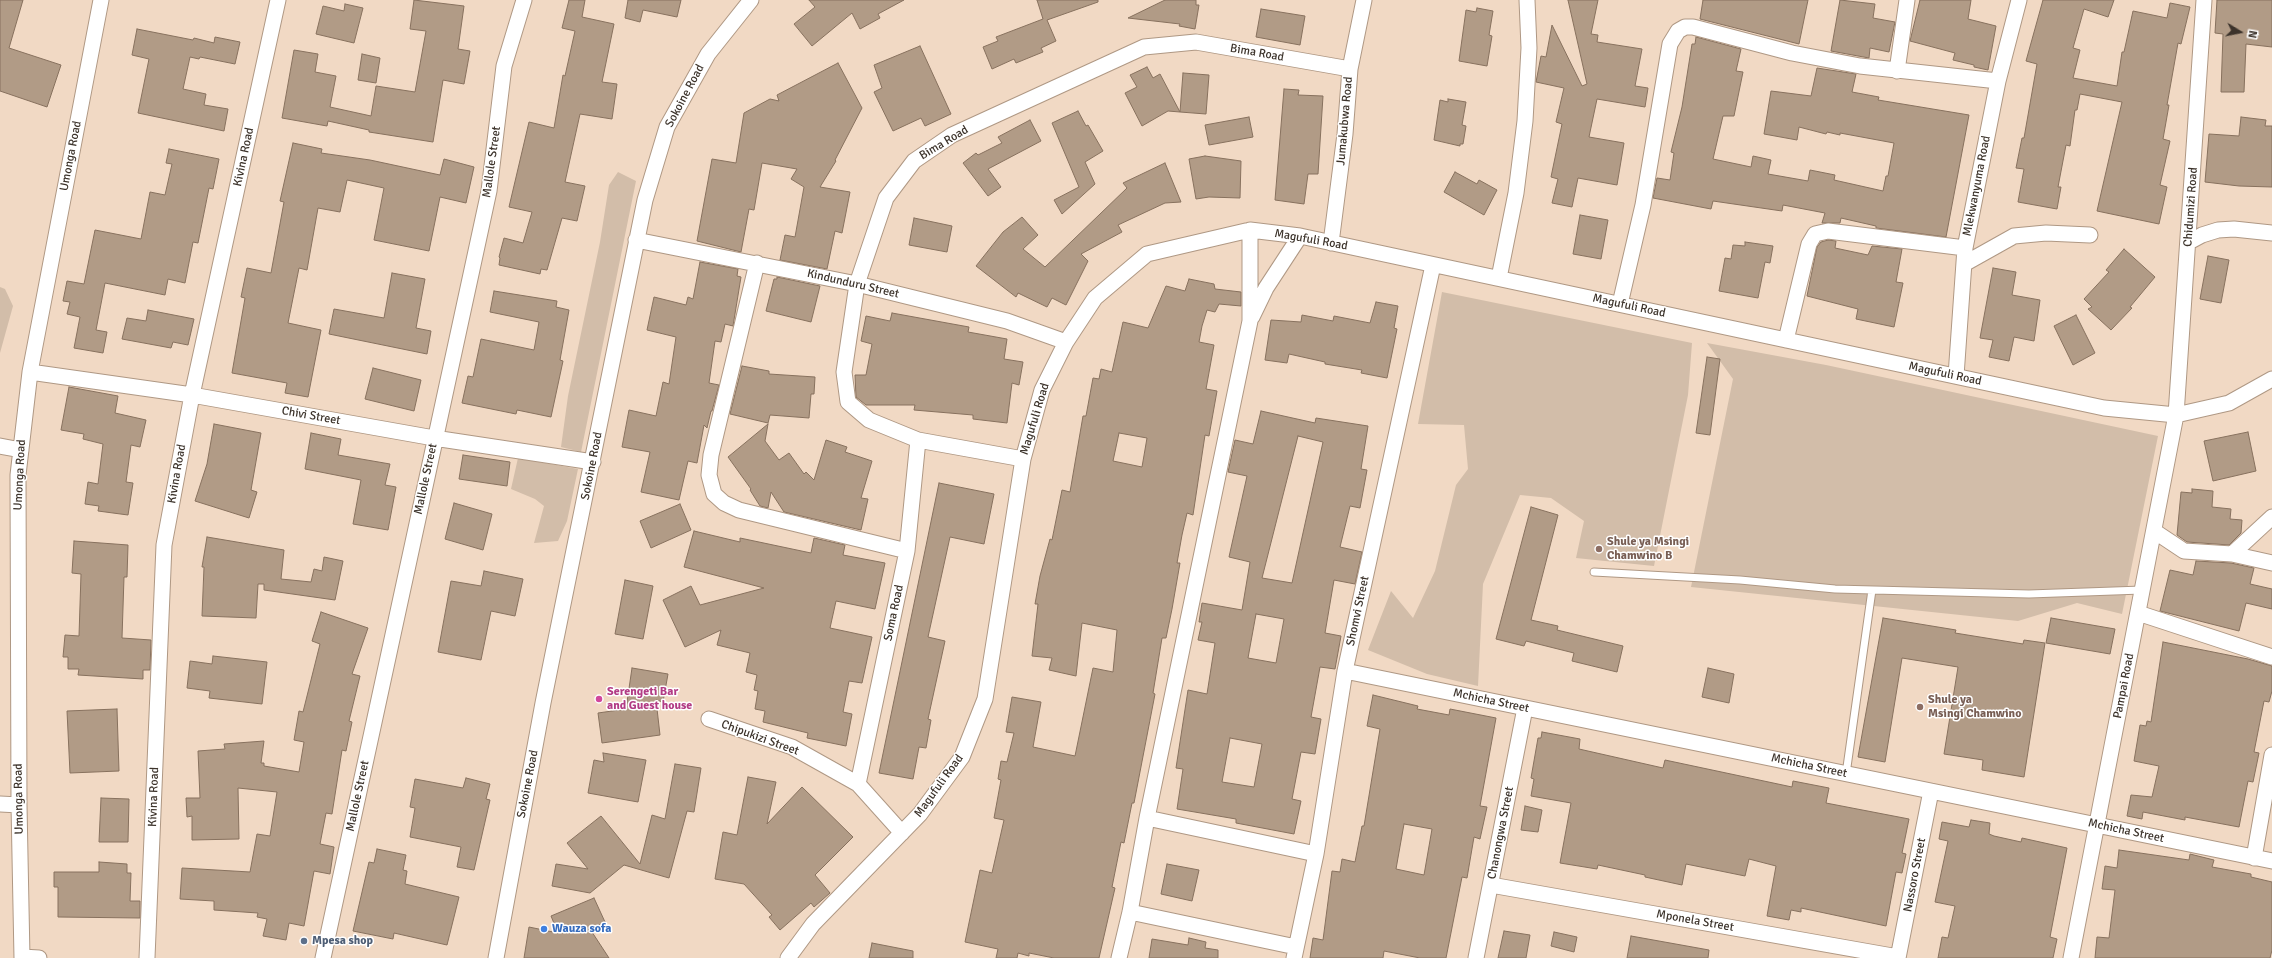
<!DOCTYPE html>
<html>
<head>
<meta charset="utf-8">
<style>
	body { margin:0 }
	#map { position:relative; width:2272px; height:958px; overflow:hidden; background:#f1d9c4; font-family:Signika,sans-serif }
	canvas { display:block }
	.north { position:absolute; left:2220px; top:12px; width:40px; height:40px; -webkit-text-stroke:3px #fff; paint-order:stroke; rotate:100deg; font-size:11px; font-weight:700; line-height:16px; text-align:center; color:#3c332b }
	.north::after { content:''; display:block; margin:auto; width:14px; height:18px; background:#3c332b; clip-path:polygon(50% 0,100% 100%,50% 72%,0 100%) }
</style>
</head>
<body>
<div id="map">
<canvas width="2272" height="958"></canvas>
<div class="north">N</div>
</div>
<script>
const g = document.querySelector('canvas').getContext('2d');
g.lineJoin = 'round';
function fill(path, color) {
  g.fillStyle = color;
  g.fill(path, 'evenodd');
}
function poly(rows) {
  const path = new Path2D();
  for (const r of rows) {
    path.moveTo(r[0], r[1]);
    for (let i = 2; i < r.length; i += 2) path.lineTo(r[i], r[i + 1]);
  }
  return path;
}
function trace(path, color, width, dash) {
  g.strokeStyle = color;
  g.lineWidth = width;
  g.lineCap = dash ? 'butt' : 'round';
  g.setLineDash(dash || []);
  g.stroke(path);
}
function drawText(font, color, halo, rows, align = 'center') {
  g.font = font + ' Signika,sans-serif';
  g.lineWidth = 3;
  g.setLineDash([]);
  g.textBaseline = 'middle';
  g.strokeStyle = halo;
  g.fillStyle = color;
  for (const [text, x, y, turn = 0] of rows) {
    g.save();
    g.translate(x, y);
    g.rotate((+turn || 0) * Math.PI / 180);
    g.textAlign = isNaN(turn) ? turn : align;
    if (halo) g.strokeText(text, 0, 0);
    g.fillText(text, 0, 0);
    g.restore();
  }
}
const green = poly([
	[618,172,636,181,581,452,561,447,568,396,600,242,609,185],
	[0,287,5,289,13,306,0,353],
	[1442,292,1692,343,1688,395,1654,566,1576,558,1584,521,1551,498,1520,495,1483,584,1478,686,1427,674,1368,650,1391,591,1413,618,1435,571,1456,485,1468,469,1464,425,1418,424],
	[1707,343,1826,365,2158,436,2122,614,2077,603,2018,621,1691,587,1733,379],
	[518,458,578,469,567,521,558,541,534,543,544,506,535,499,511,489]
]);
const building = poly([
	[0,0,23,0,9,48,61,65,47,107,0,91,0,0],
	[414,0,464,6,458,49,470,51,464,84,443,80,433,142,369,132,369,130,328,121,327,126,282,118,294,50,318,54,315,72,336,76,330,107,371,116,376,86,415,92,426,31,410,29,414,0],
	[569,0,585,0,582,17,614,24,602,82,617,84,612,119,580,114,565,182,585,186,577,221,562,218,547,270,541,269,540,274,499,265,500,258,499,257,504,238,523,243,532,212,509,207,529,122,554,128,563,75,565,76,575,31,562,28,569,0],
	[628,0,681,0,677,17,643,10,640,22,625,18,628,0],
	[809,0,904,0,878,14,880,18,860,29,852,13,812,46,794,24,815,7,809,0],
	[1037,0,1098,0,1098,2,1047,20,1056,41,1041,48,1043,52,1016,63,1014,59,992,69,983,47,998,41,996,37,1043,19,1037,0],
	[1165,0,1196,0,1196,5,1199,5,1195,29,1179,26,1180,24,1128,18,1165,0],
	[1568,0,1598,0,1591,34,1598,35,1597,42,1642,49,1635,86,1648,88,1645,107,1597,99,1589,137,1624,143,1617,185,1578,178,1572,207,1552,203,1558,179,1551,177,1562,124,1556,122,1564,88,1536,82,1541,56,1546,57,1552,25,1582,86,1587,84,1568,0],
	[1703,0,1808,0,1799,44,1700,19,1703,0],
	[1840,0,1875,4,1873,18,1895,22,1889,52,1870,48,1869,58,1831,51,1840,0],
	[1920,0,1971,0,1968,19,1996,26,1988,70,1974,67,1974,65,1953,60,1955,53,1910,41,1920,0],
	[2043,0,2114,0,2108,17,2084,9,2073,48,2080,50,2073,78,2117,86,2122,52,2124,52,2133,11,2167,18,2170,3,2190,7,2181,44,2178,43,2167,105,2169,105,2163,139,2170,141,2160,185,2167,187,2159,224,2097,211,2122,102,2080,94,2077,110,2075,110,2070,146,2066,145,2058,187,2061,187,2057,209,2018,202,2024,169,2016,168,2022,138,2024,138,2037,64,2026,61,2043,0],
	[2217,0,2272,0,2272,47,2246,44,2244,92,2221,92,2223,34,2215,33,2217,0],
	[345,4,363,8,354,43,316,34,323,6,344,11,345,4],
	[1477,8,1493,11,1489,35,1492,36,1487,66,1459,61,1466,10,1476,12,1477,8],
	[1261,9,1305,16,1300,45,1256,37,1261,9],
	[137,29,193,40,194,38,214,43,215,37,240,42,235,64,200,57,199,59,190,57,183,89,206,94,204,105,228,109,224,131,138,113,149,59,132,55,137,29],
	[1696,37,1741,49,1736,71,1743,72,1734,116,1723,116,1713,159,1751,167,1753,156,1771,160,1768,174,1808,181,1810,170,1835,175,1834,180,1883,191,1886,176,1888,176,1894,143,1840,133,1840,135,1827,132,1826,134,1799,127,1797,140,1764,134,1771,91,1811,96,1817,68,1856,74,1852,92,1879,97,1878,100,1969,115,1946,237,1876,228,1876,226,1841,218,1840,223,1822,223,1825,213,1783,205,1782,211,1713,201,1711,209,1653,198,1657,178,1670,180,1674,153,1671,152,1682,107,1692,44,1695,44,1696,37],
	[920,46,951,114,925,126,921,118,893,131,874,92,882,88,874,65,920,46],
	[362,54,380,58,376,83,358,80,362,54],
	[838,63,862,108,835,160,836,161,820,187,850,192,842,233,835,231,827,269,780,260,785,235,795,237,804,187,791,179,797,169,762,163,754,210,749,209,741,252,697,241,712,159,736,163,744,113,770,99,779,101,777,95,838,63],
	[1147,67,1153,78,1160,74,1180,112,1168,111,1142,126,1125,93,1137,87,1130,75,1147,67],
	[1183,73,1209,75,1206,114,1180,112,1183,73],
	[1284,89,1299,90,1298,95,1323,96,1318,174,1308,174,1304,204,1275,200,1284,89],
	[1448,99,1466,102,1462,125,1466,126,1463,144,1460,144,1460,146,1434,140,1440,100,1448,102,1448,99],
	[1078,111,1086,126,1088,125,1103,151,1085,162,1095,184,1062,214,1054,200,1079,187,1052,123,1078,111],
	[1249,117,1253,137,1209,145,1205,125,1249,117],
	[2241,117,2266,120,2265,126,2272,126,2272,187,2239,186,2205,182,2209,134,2239,136,2241,117],
	[1030,120,1041,141,988,169,1001,187,988,196,963,163,976,153,978,155,1002,143,998,137,1030,120],
	[293,143,322,149,321,153,370,160,440,175,444,159,474,167,466,203,440,197,429,251,374,240,384,188,347,180,340,212,318,208,307,270,299,268,288,323,321,330,308,397,285,393,287,383,232,373,245,298,241,297,247,268,271,273,284,202,280,201,293,143],
	[169,149,219,159,213,189,209,188,198,243,193,242,185,283,168,279,165,295,105,283,96,330,107,332,103,353,74,348,80,317,67,314,70,302,63,301,67,281,84,284,95,230,141,239,150,192,165,195,172,164,166,163,169,149],
	[1205,156,1241,161,1240,198,1209,197,1196,199,1189,159,1205,156],
	[1165,163,1181,202,1165,203,1118,225,1122,232,1081,254,1088,261,1066,305,1052,298,1047,307,1018,293,1016,297,976,266,1003,232,1022,217,1038,235,1023,249,1045,267,1127,188,1123,183,1165,163],
	[1455,172,1477,184,1479,180,1497,190,1484,215,1444,192,1455,172],
	[1580,215,1608,220,1601,259,1573,254,1580,215],
	[914,218,952,226,947,252,909,245,914,218],
	[1828,240,1836,241,1835,248,1868,255,1872,246,1902,249,1896,282,1903,283,1894,327,1856,319,1858,309,1807,296,1817,247,1821,242,1828,240],
	[1745,242,1773,246,1770,263,1765,262,1758,298,1719,291,1725,258,1731,259,1733,245,1745,246,1745,242],
	[2124,249,2155,277,2130,307,2132,308,2111,330,2088,309,2092,307,2084,299,2109,272,2106,270,2124,249],
	[2208,256,2229,260,2221,303,2200,299,2208,256],
	[700,262,738,269,737,276,741,277,733,326,725,324,721,342,715,341,709,383,719,385,712,411,711,411,707,428,704,425,697,463,688,461,679,500,641,492,650,452,622,447,629,410,656,416,663,382,669,384,676,337,647,330,654,297,686,305,688,297,693,299,700,262],
	[1993,268,2016,272,2012,295,2040,300,2034,341,2014,337,2009,361,1989,357,1993,340,1980,338,1993,268],
	[392,273,425,279,416,328,431,331,427,354,329,334,334,309,384,318,392,273],
	[777,277,820,286,811,322,766,311,774,279,777,279,777,277],
	[1189,279,1214,284,1215,289,1241,292,1241,306,1219,304,1215,312,1207,310,1202,326,1199,342,1214,345,1206,389,1217,391,1209,436,1205,435,1193,515,1187,513,1182,535,1177,563,1180,563,1172,609,1166,638,1162,638,1153,693,1155,694,1134,803,1132,803,1124,843,1121,842,1112,887,1115,888,1099,958,1054,958,1029,953,1029,956,1018,953,1017,958,996,958,998,949,965,942,980,870,992,873,1004,820,994,818,1001,780,998,779,1001,761,1007,762,1014,733,1006,732,1012,697,1041,702,1033,747,1075,756,1093,668,1113,672,1117,630,1082,623,1076,676,1049,670,1052,658,1032,656,1038,604,1035,604,1040,576,1050,539,1052,540,1062,490,1070,492,1083,416,1086,416,1093,378,1099,379,1101,369,1112,372,1123,322,1148,328,1166,286,1185,291,1189,279],
	[1119,433,1147,438,1142,467,1113,461,1119,433],
	[494,291,557,301,556,307,569,310,560,360,563,361,551,417,517,410,516,414,462,403,468,376,473,377,481,339,534,350,539,322,490,312,494,291],
	[1376,302,1398,306,1394,328,1397,329,1387,378,1361,373,1362,370,1325,364,1325,362,1289,354,1287,363,1265,360,1271,320,1301,322,1302,315,1333,321,1334,316,1370,323,1376,302],
	[148,310,194,319,188,345,173,342,171,348,122,339,127,318,146,321,148,310],
	[892,313,969,327,968,332,1007,339,1004,359,1023,362,1019,385,1012,383,1007,423,973,419,973,415,914,410,915,405,866,405,856,397,855,375,866,375,872,344,861,341,866,316,890,321,892,313],
	[2076,315,2095,353,2073,365,2054,326,2076,315],
	[1707,357,1720,359,1710,435,1696,433,1707,357],
	[742,366,769,371,769,374,815,377,814,394,811,394,809,418,770,415,768,423,730,414,742,366],
	[373,368,421,380,414,411,365,399,373,368],
	[69,387,118,396,115,413,146,420,140,447,131,445,126,482,133,483,128,515,98,511,99,506,85,504,88,482,98,484,103,444,83,439,84,434,61,430,69,387],
	[1261,411,1315,423,1316,418,1368,426,1361,469,1367,470,1360,508,1350,506,1340,547,1362,552,1355,584,1334,580,1325,633,1341,636,1335,669,1320,667,1311,717,1321,719,1315,754,1301,752,1292,799,1301,801,1294,834,1236,823,1236,819,1177,809,1183,769,1176,768,1188,690,1207,694,1215,643,1198,640,1202,622,1199,622,1202,603,1242,610,1250,562,1229,557,1247,476,1228,472,1235,440,1253,444,1261,411],
	[1298,436,1323,442,1292,583,1262,578,1298,436],
	[1256,614,1284,619,1276,663,1248,658,1256,614],
	[1230,738,1262,744,1254,787,1222,782,1230,738],
	[214,424,261,433,251,490,257,492,249,518,195,501,207,464,214,424],
	[768,424,765,441,779,460,789,453,804,474,806,472,814,480,826,440,847,447,845,452,872,461,861,498,868,499,861,530,784,512,771,492,768,508,760,506,750,490,751,489,728,457,768,424],
	[2248,432,2256,471,2213,481,2204,441,2248,432],
	[311,433,341,439,338,455,390,464,385,485,396,487,388,530,353,524,361,480,305,469,311,433],
	[463,455,510,462,507,486,459,479,463,455],
	[939,483,994,494,984,544,950,537,928,637,945,641,928,719,931,720,926,748,919,747,913,779,879,773,939,483],
	[2192,489,2213,491,2212,507,2231,509,2230,519,2242,520,2241,533,2229,545,2187,542,2177,535,2181,492,2192,493,2192,489],
	[454,503,492,514,483,550,445,539,454,503],
	[680,504,691,530,651,548,640,521,680,504],
	[1531,507,1558,515,1531,620,1558,626,1557,630,1623,646,1617,672,1572,661,1574,653,1526,641,1524,646,1496,639,1531,507],
	[694,531,740,542,740,538,811,553,814,538,845,545,843,555,885,563,875,609,836,601,830,628,872,637,862,683,849,681,843,712,852,714,846,746,807,738,808,733,763,722,765,711,755,709,758,691,754,690,757,675,746,672,750,653,717,645,721,630,685,647,663,600,691,586,700,605,764,588,684,567,694,531],
	[207,537,284,550,281,579,311,582,314,569,322,571,324,557,343,561,335,600,264,590,264,584,258,584,256,618,202,616,204,567,202,567,207,537],
	[74,541,128,545,127,577,124,577,122,638,151,640,150,670,143,670,143,679,78,675,79,669,68,669,68,657,63,657,65,635,79,636,81,574,72,573,74,541],
	[2196,561,2231,563,2254,568,2250,584,2272,589,2272,609,2246,603,2239,631,2160,611,2170,570,2193,575,2196,561],
	[484,571,523,579,515,616,491,611,481,660,438,652,451,581,481,586,484,571],
	[625,580,653,586,643,639,615,634,625,580],
	[321,612,368,628,352,674,360,676,349,721,352,722,346,751,342,750,332,814,326,813,320,844,334,847,330,874,314,871,304,926,289,923,286,940,263,936,267,919,257,917,258,913,214,910,214,901,180,899,182,868,250,872,257,834,270,836,277,792,238,788,239,839,192,840,192,816,187,817,186,798,200,798,198,751,225,749,224,744,264,741,261,763,264,763,264,766,299,772,304,742,294,740,299,711,303,712,320,644,312,641,321,612],
	[1883,618,1956,630,1955,633,2023,644,2024,640,2045,643,2024,777,1982,770,1983,760,1944,754,1958,667,1902,658,1885,762,1858,757,1883,618],
	[2051,618,2115,629,2110,654,2046,643,2051,618],
	[2163,642,2248,659,2272,666,2272,691,2269,702,2264,701,2254,752,2259,753,2253,782,2248,781,2239,827,2185,817,2185,820,2143,812,2142,819,2127,816,2131,795,2152,797,2159,766,2134,761,2140,725,2146,726,2147,721,2151,722,2163,642],
	[213,656,267,662,262,704,209,698,210,691,187,688,190,661,212,664,213,656],
	[632,668,668,674,663,702,656,700,660,735,602,743,598,713,626,709,632,668],
	[1708,668,1734,674,1729,703,1702,697,1708,668],
	[1373,695,1418,706,1417,709,1449,715,1450,709,1496,718,1480,806,1487,807,1480,839,1474,837,1467,878,1462,877,1446,958,1420,958,1384,951,1383,958,1310,958,1313,938,1323,940,1332,871,1340,872,1342,859,1355,862,1362,826,1364,826,1380,729,1367,726,1373,695],
	[1404,824,1432,829,1424,875,1396,869,1404,824],
	[117,709,119,771,70,773,67,711,117,709],
	[1542,732,1580,739,1579,749,1663,768,1665,760,1792,787,1793,781,1829,788,1826,803,1909,819,1902,853,1906,854,1902,873,1896,872,1886,926,1801,908,1801,912,1791,910,1789,920,1767,916,1776,866,1749,859,1745,876,1686,864,1682,885,1645,877,1645,875,1598,865,1597,869,1560,863,1571,803,1531,796,1534,779,1531,778,1538,738,1541,738,1542,732],
	[603,753,646,760,638,802,588,793,594,760,604,762,603,753],
	[675,764,701,768,694,812,687,811,669,878,624,865,590,893,552,886,556,864,588,869,567,843,601,816,640,864,652,815,665,819,675,764],
	[748,777,776,782,767,824,802,787,853,837,815,875,830,893,814,907,811,903,780,930,769,917,772,915,744,884,715,879,723,832,737,835,748,777],
	[466,778,490,784,486,799,490,800,474,870,457,867,461,847,410,837,415,808,410,807,415,779,463,788,466,778],
	[101,798,129,799,128,842,99,842,101,798],
	[1525,806,1542,810,1538,832,1521,830,1525,806],
	[1971,820,1990,823,1989,834,1994,836,2021,842,2022,838,2067,848,2050,937,2057,939,2053,958,1938,958,1942,937,1948,938,1955,906,1935,902,1948,841,1939,839,1942,822,1969,827,1971,820],
	[377,849,406,855,403,870,407,871,405,884,459,897,447,945,394,933,393,939,353,931,369,862,374,863,377,849],
	[2119,850,2189,860,2190,854,2214,860,2212,867,2251,874,2251,877,2272,882,2272,950,2270,958,2095,958,2097,937,2109,938,2115,890,2102,889,2105,866,2117,868,2119,850],
	[99,862,127,864,127,873,131,873,130,901,140,901,140,918,58,917,58,887,54,887,54,872,99,872,99,862],
	[1167,864,1199,870,1192,901,1161,894,1167,864],
	[594,898,605,922,590,929,609,958,524,958,529,927,558,933,551,916,594,898],
	[1504,931,1530,935,1526,958,1498,958,1504,931],
	[1554,932,1577,937,1574,952,1551,946,1554,932],
	[1631,936,1709,950,1708,958,1627,958,1631,936],
	[1189,938,1206,942,1205,948,1218,950,1218,958,1149,958,1152,939,1188,945,1189,938],
	[872,943,913,951,913,958,869,958,872,943]
]);
const lane = poly([
	[1594,572,1740,580,1835,589,2029,594,2142,590],
	[1846,774,1872,590]
]);
const street = poly([
	[1897,71,1907,0],
	[636,240,857,284,1007,321,1066,342],
	[2189,242,2202,235,2218,230,2234,229,2272,233],
	[1331,243,1345,134,1350,69,1364,0],
	[757,263,711,455,709,475,714,494,724,503,739,510,907,551],
	[1964,264,2014,236,2046,233,2090,235],
	[1499,278,1516,193,1525,121,1529,48,1527,0],
	[1620,304,1643,205,1670,44,1678,31,1685,27,1693,27,1792,53,1860,66,1998,81],
	[1252,317,1266,288,1300,236],
	[1786,340,1809,244,1815,234,1828,231,1965,248],
	[30,372,192,395,434,438,593,462],
	[1956,376,1965,248,1998,81,2019,0],
	[0,446,21,450],
	[1023,459,918,440,869,420,848,402,844,372,857,284,886,198,914,161,952,135,1144,47,1196,42,1350,69],
	[2154,531,2184,551,2232,554,2272,563],
	[2232,554,2272,517],
	[2138,613,2272,657],
	[1345,671,2272,861],
	[709,719,792,747,858,784,902,833],
	[858,784,907,551,918,440],
	[0,804,19,805],
	[1147,818,1316,854],
	[2254,858,2272,755],
	[1491,885,1898,957],
	[1130,912,1296,947],
	[22,957,39,958],
	[22,958,19,805,18,475,30,372,101,0],
	[147,958,164,545,192,395,278,0],
	[323,958,489,191,504,66,524,0],
	[496,958,543,703,645,200,667,127,708,54,751,0],
	[788,958,813,924,920,814,962,757,985,699,1023,459,1042,390,1066,342,1095,298,1147,254,1250,230,1300,236,2104,408,2176,415,2229,403,2272,379],
	[1119,958,1130,912,1147,818,1250,321,1250,230],
	[1294,958,1316,854,1345,671,1433,265],
	[1476,958,1525,708],
	[1898,958,1931,791],
	[2071,958,2176,415,2204,0]
]);
const markers = [
	[1599,549,4,"#8d6e63"],
	[599,699,4,"#d1479c"],
	[1920,707,4,"#8d6e63"],
	[544,929,4,"#3f7fe0"],
	[304,941,4,"#5c6f8a"]
];
const streetNames = [
	["Bima Road",1257,53,10],
	["Sokoine Road",685,96,-62],
	["Jumakubwa Road",1345,121,-85],
	["Bima Road",944,143,-31],
	["Umonga Road",71,156,-79],
	["Kivina Road",244,157,-78],
	["Mallole Street",492,162,-82],
	["Mlekwanyuma Road",1977,186,-79],
	["Chidumizi Road",2191,207,-86],
	["Magufuli Road",1311,240,10],
	["Kindunduru Street",853,284,13],
	["Magufuli Road",1629,306,12],
	["Magufuli Road",1945,374,12],
	["Chivi Street",311,416,10],
	["Magufuli Road",1035,419,-73],
	["Sokoine Road",592,466,-79],
	["Kivina Road",177,474,-80],
	["Umonga Road",20,475,-87],
	["Mallole Street",426,479,-78],
	["Shomvi Street",1358,611,-78],
	["Soma Road",894,613,-78],
	["Pampai Road",2124,686,-79],
	["Mchicha Street",1491,701,12],
	["Chipukizi Street",760,738,20],
	["Mchicha Street",1809,766,12],
	["Sokoine Road",528,784,-79],
	["Magufuli Road",939,786,-54],
	["Mallole Street",358,796,-78],
	["Kivina Road",154,797,-88],
	["Umonga Road",19,799,-91],
	["Mchicha Street",2126,831,12],
	["Chanongwa Street",1501,833,-79],
	["Nassoro Street",1915,875,-79],
	["Mponela Street",1695,921,10]
];
const educationNames = [
	["Shule ya Msingi",1607,542],
	["Chamwino B",1607,556],
	["Shule ya",1928,700],
	["Msingi Chamwino",1928,714]
];
const hotelNames = [
	["Serengeti Bar",607,692],
	["and Guest house",607,706]
];
const shopNames = [
	["Wauza sofa",552,929]
];
const serviceNames = [
	["Mpesa shop",312,941]
];
fill(green, '#d2bda9');
fill(building, '#b19b86');
trace(building, '#87715e', 1);
trace(lane, '#af9884', 9);
trace(street, '#af9884', 17);
trace(lane, '#fff', 7);
trace(street, '#fff', 15);
for (const [x, y, r, color] of markers) {
  const dot = new Path2D();
  dot.arc(x, y, r, 0, 2 * Math.PI);
  g.fillStyle = color;
  g.fill(dot);
  trace(dot, '#fff', 1.5);
}
drawText('12px', '#3c332b', '#fff', streetNames);
drawText('bold 12px', '#785e54', '#fff', educationNames, 'left');
drawText('bold 12px', '#b23c85', '#fff', hotelNames, 'left');
drawText('bold 12px', '#366cbe', '#fff', shopNames, 'left');
drawText('bold 12px', '#4e5e75', '#fff', serviceNames, 'left');
</script>
</body>
</html>
